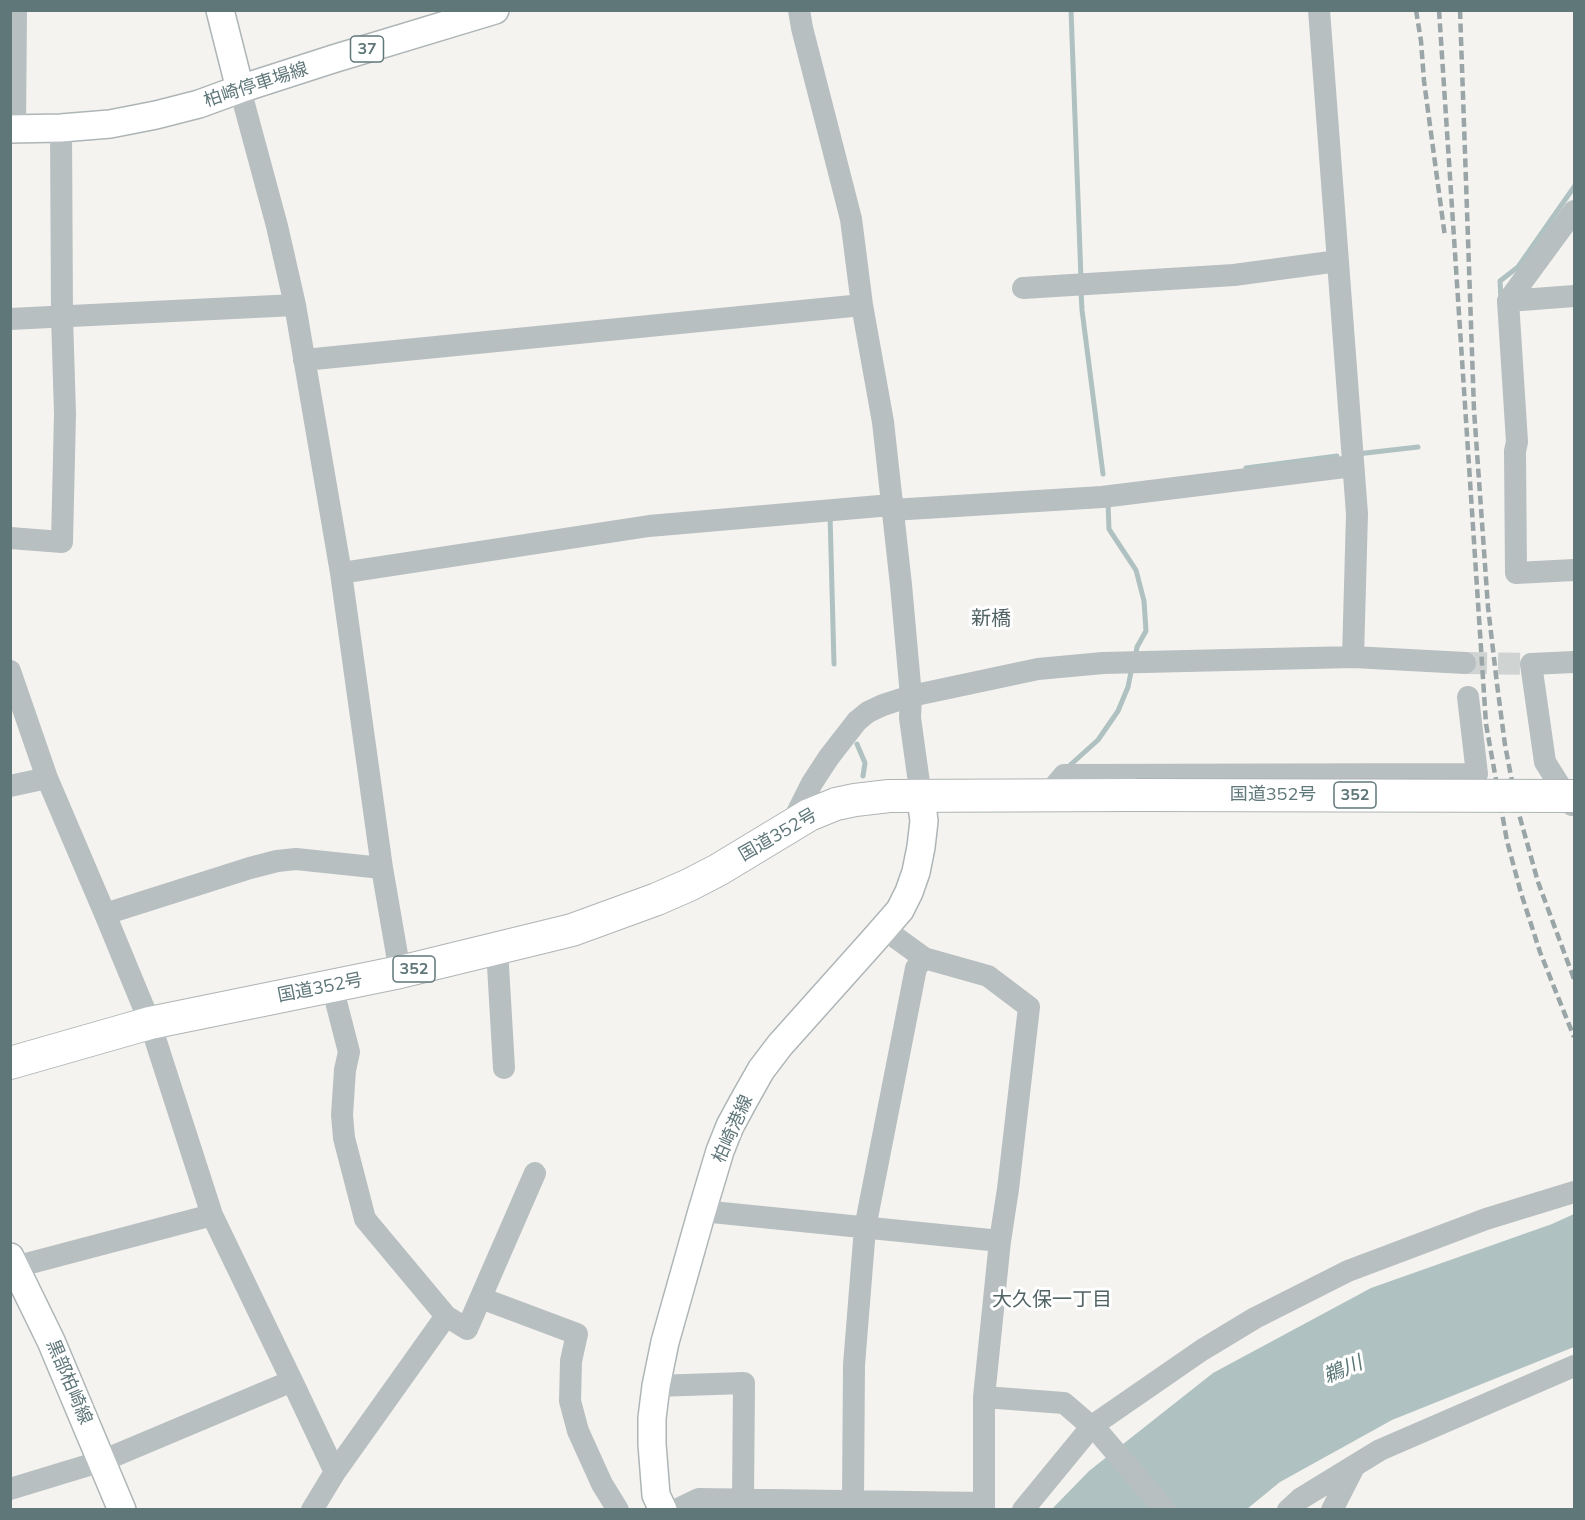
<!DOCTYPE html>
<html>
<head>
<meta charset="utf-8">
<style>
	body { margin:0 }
	#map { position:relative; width:1585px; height:1520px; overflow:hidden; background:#f4f3f0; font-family:Mulish,sans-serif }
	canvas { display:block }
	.frame { position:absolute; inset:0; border:12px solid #60777a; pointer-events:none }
</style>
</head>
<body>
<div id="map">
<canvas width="1585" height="1520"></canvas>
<div class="frame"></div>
</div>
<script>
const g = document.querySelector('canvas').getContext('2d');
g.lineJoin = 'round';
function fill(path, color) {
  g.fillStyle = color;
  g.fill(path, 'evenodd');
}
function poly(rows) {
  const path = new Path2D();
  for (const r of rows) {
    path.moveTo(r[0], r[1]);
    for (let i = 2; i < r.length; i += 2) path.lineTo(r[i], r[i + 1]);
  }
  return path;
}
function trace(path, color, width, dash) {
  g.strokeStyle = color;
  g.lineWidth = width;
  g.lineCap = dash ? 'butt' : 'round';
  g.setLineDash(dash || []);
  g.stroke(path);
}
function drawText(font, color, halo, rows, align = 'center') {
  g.font = font + ' Mulish,"Noto Sans JP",sans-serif';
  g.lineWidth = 6;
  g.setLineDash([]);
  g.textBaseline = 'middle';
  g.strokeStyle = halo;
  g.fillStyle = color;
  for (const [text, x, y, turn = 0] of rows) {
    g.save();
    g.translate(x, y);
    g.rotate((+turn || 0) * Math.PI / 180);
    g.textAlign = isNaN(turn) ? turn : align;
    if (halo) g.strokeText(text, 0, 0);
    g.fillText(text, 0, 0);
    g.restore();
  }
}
const water = poly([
	[1574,1214,1574,1347,1392,1420,1280,1482,1247,1509,1051,1510,1089,1471,1213,1373,1371,1288,1552,1224]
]);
const stream = poly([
	[1071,10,1081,279],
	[1081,291,1082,310,1103,474],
	[1501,300,1500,281,1518,267,1574,187],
	[1357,454,1418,447],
	[1246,468,1337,456],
	[1108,503,1109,529,1136,570,1144,601,1146,631,1137,647,1135,658],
	[830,514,834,664],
	[857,744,865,763,863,776],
	[1068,767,1098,740,1118,711,1128,687,1132,667]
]);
const minorTunnel = poly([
	[1465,663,1531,664]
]);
const minor = poly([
	[799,10,802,28,851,219,862,305,883,422,901,585,911,696,910,718,921,797],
	[240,89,277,226,295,305,341,573,382,868,400,972],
	[15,129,16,10],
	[1023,288,1234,275,1338,261],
	[1574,296,1508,301,1517,442,1515,451,1516,573,1574,570],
	[1508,301,1574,211],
	[10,319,295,305],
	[304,360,862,305],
	[892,510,1102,497,1353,466],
	[10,538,62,542,65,414,62,316,61,128],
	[341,573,649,526,891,505],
	[1353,657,1465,663],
	[10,671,47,778,105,914,150,1023,212,1215,292,1381,102,1461,10,1489],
	[10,786,47,778],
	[1047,795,1064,775,1477,774,1468,697],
	[1572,805,1545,762,1531,664,1574,662],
	[797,821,797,813,812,783,829,757,857,721,868,712,883,705,911,696,1038,669,1103,663,1353,657,1357,514,1319,10],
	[105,914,250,868,277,861,296,859,382,868],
	[884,929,924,958,988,976,1029,1007,1008,1189,1000,1241,984,1397,984,1510],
	[497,949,504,1068],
	[702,1211,1000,1241],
	[15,1267,212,1215],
	[481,1298,577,1334,571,1361,570,1401,578,1431,602,1484,618,1510],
	[446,1316,467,1329,535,1173],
	[292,1381,335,1472],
	[656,1386,744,1383,743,1499],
	[984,1397,1064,1403,1100,1434,1165,1510],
	[312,1510,335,1472,446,1316,365,1219,344,1138,342,1115,345,1070,349,1052,332,986],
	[676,1510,699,1499,984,1503],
	[857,1510,853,1500,854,1365,865,1228,916,968,924,958],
	[1023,1510,1092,1426,1202,1350,1255,1318,1348,1271,1486,1219,1574,1192],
	[1288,1510,1300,1499,1380,1450,1574,1366],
	[1332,1510,1354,1467]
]);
const major = poly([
	[220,10,240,89],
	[10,129,61,128,110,124,156,115,199,104,240,89,333,59,495,10],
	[10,1257,51,1341,122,1510],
	[663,1510,656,1495,652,1444,652,1418,656,1386,665,1342,702,1211,720,1151,730,1126,743,1102,761,1070,780,1045,873,941,900,910,909,892,916,872,921,847,924,821,921,797]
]);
const highway = poly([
	[10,1063,150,1023,400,972,572,930,657,899,689,885,718,870,809,815,836,804,855,800,889,796,1136,795]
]);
const rail = poly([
	[1416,10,1421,41,1424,81,1445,237],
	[1439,10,1486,724,1507,841,1521,893,1540,952,1574,1037],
	[1460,10,1474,410,1488,607,1497,684,1505,745,1517,807,1538,882,1574,979]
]);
const highwayBridge = poly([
	[1136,795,1574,796]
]);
const shields = [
	[367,49,33],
	[1355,795,42],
	[414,969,42]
];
const shieldNames = [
	["37",367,49],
	["352",1355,795],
	["352",414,969]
];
const streetNames = [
	["柏崎停車場線",256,85,-18],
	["国道352号",1273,795],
	["国道352号",778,835,-30],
	["国道352号",320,988,-11],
	["柏崎港線",733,1129,-66],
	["黒部柏崎線",69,1382,67]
];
const neighbourhoodNames = [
	["新橋",991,619],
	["大久保一丁目",1052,1300]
];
const waterNames = [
	["鵜川",1343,1370,-23]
];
fill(water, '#afc1c0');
trace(stream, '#afc1c0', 5);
trace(minorTunnel, '#cfd4d2', 22, [22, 11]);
trace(major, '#aeb5b7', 30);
trace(highway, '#aeb4b5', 34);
trace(minor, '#b8bfc0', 22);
trace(major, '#fff', 27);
trace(highway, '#fff', 32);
trace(rail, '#9aa5a7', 4.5, [9, 4.5]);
trace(highwayBridge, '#aeb4b5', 34, []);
trace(highwayBridge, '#fff', 32);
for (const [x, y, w] of shields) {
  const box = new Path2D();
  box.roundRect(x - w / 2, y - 13, w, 26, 4.5);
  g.fillStyle = '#fff';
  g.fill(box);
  trace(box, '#60777a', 1.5);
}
drawText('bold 16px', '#60777a', null, shieldNames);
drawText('18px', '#60777a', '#fff', streetNames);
drawText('20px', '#526365', '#fff', neighbourhoodNames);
drawText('italic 20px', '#5a7675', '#fff', waterNames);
</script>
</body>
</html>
